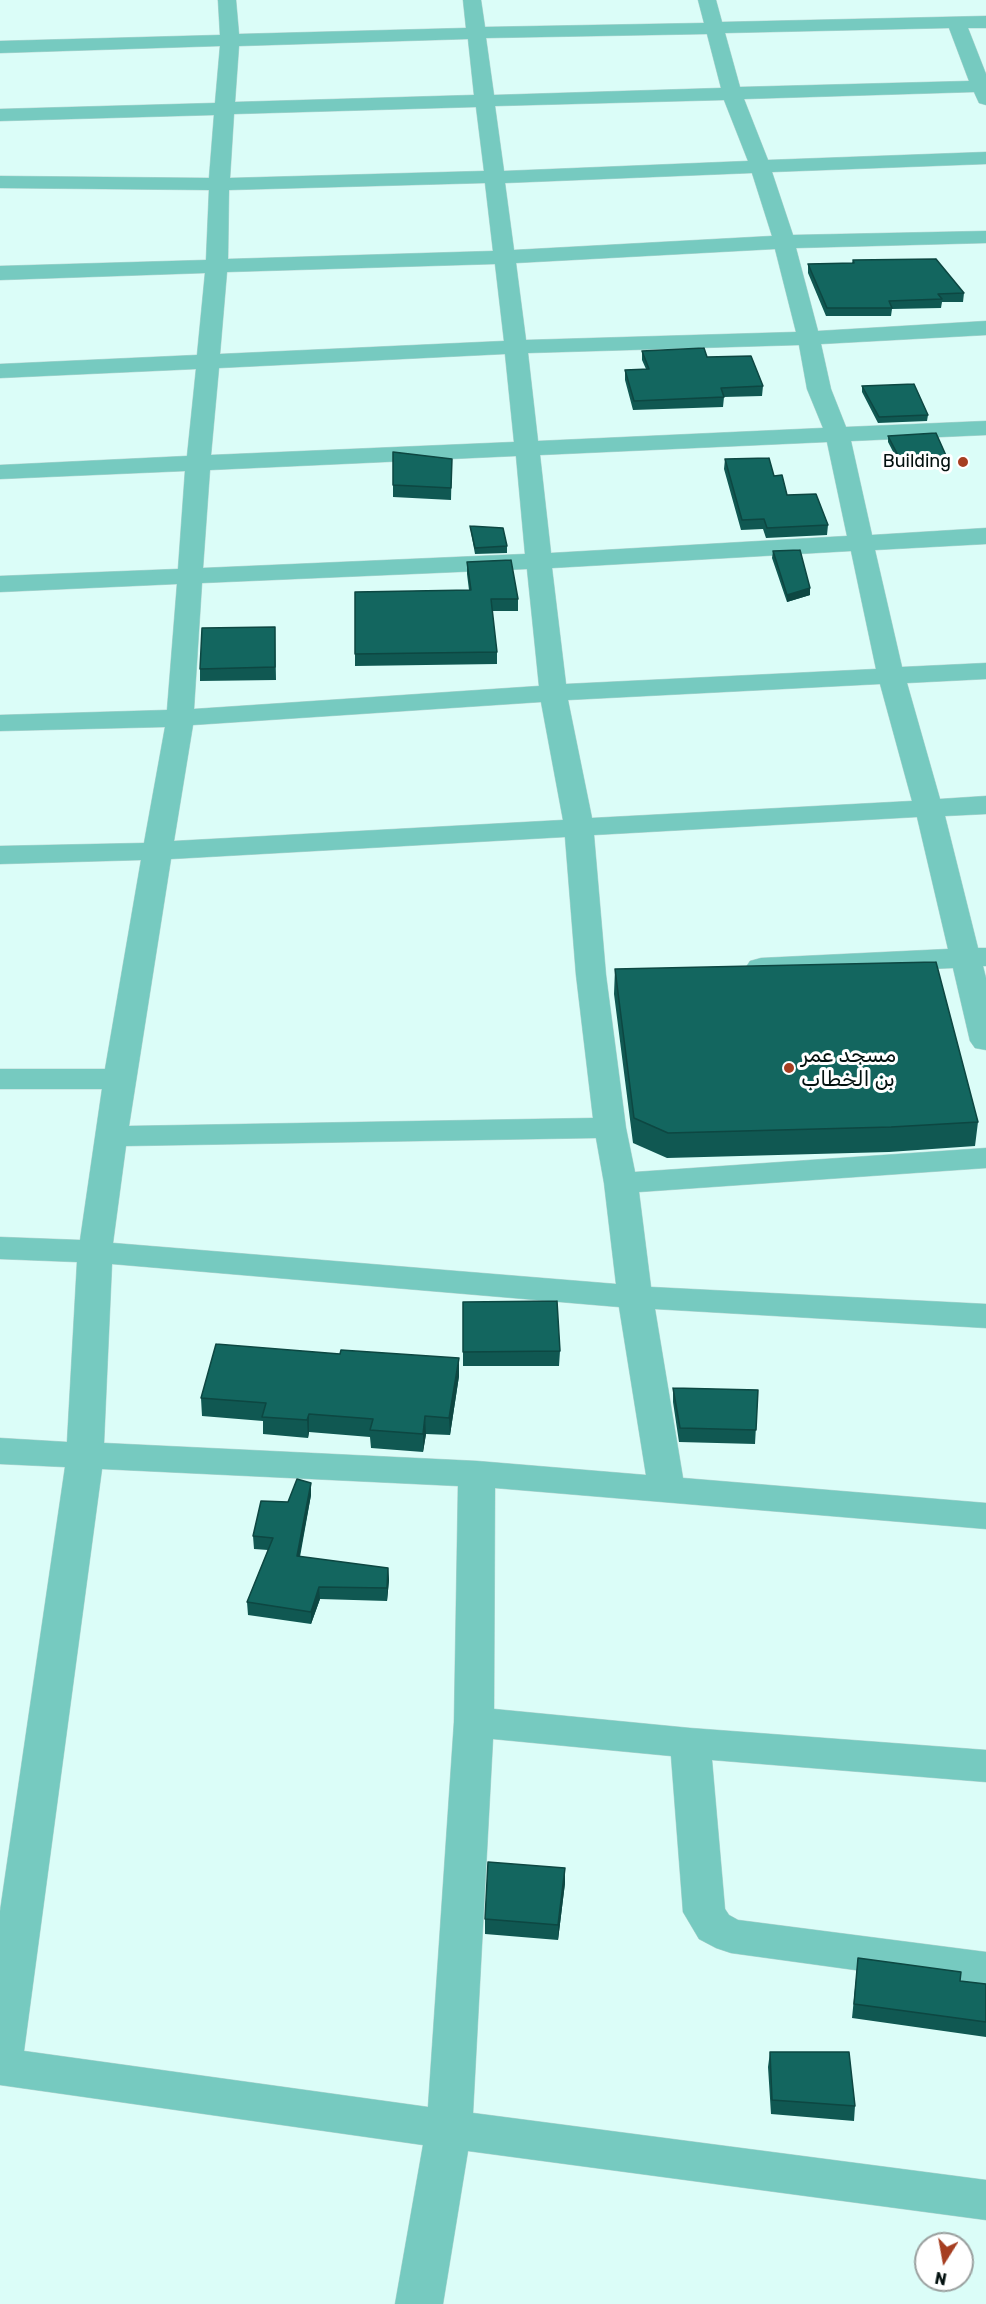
<!DOCTYPE html>
<html>
<head>
<meta charset="utf-8">
<style>
	body { margin:0 }
	#map { position:relative; width:986px; height:2304px; overflow:hidden; background:#dbfdf8; font-family:Rubik,sans-serif }
	canvas { display:block }
	.north { position:absolute; left:914px; top:2232px; width:60px; height:60px; box-sizing:border-box; background:#fff; border:2px solid #9aa09f; border-radius:50%; rotate:191deg; font-size:16px; font-weight:700; line-height:24px; text-align:center; color:#03110f }
	.north::after { content:''; display:block; margin:auto; width:21px; height:27px; background:#a63e21; clip-path:polygon(50% 0,100% 100%,50% 72%,0 100%) }
</style>
</head>
<body>
<div id="map">
<canvas width="986" height="2304"></canvas>
<div class="north">N</div>
</div>
<script>
const g = document.querySelector('canvas').getContext('2d');
g.lineJoin = 'round';
function poly(rows) {
  const path = new Path2D();
  for (const r of rows) {
    path.moveTo(r[0], r[1]);
    for (let i = 2; i < r.length; i += 2) path.lineTo(r[i], r[i + 1]);
  }
  return path;
}
function trace(path, color, width, dash) {
  g.strokeStyle = color;
  g.lineWidth = width;
  g.lineCap = dash ? 'butt' : 'round';
  g.setLineDash(dash || []);
  g.stroke(path);
}
function fill(path, color) {
  g.fillStyle = color;
  g.fill(path, 'evenodd');
}
function drawText(font, color, halo, rows, align = 'center') {
  g.font = font + ' Rubik,"Noto Sans Arabic",sans-serif';
  g.lineWidth = 6;
  g.setLineDash([]);
  g.textBaseline = 'middle';
  g.strokeStyle = halo;
  g.fillStyle = color;
  for (const [text, x, y, turn = 0] of rows) {
    g.save();
    g.translate(x, y);
    g.rotate((+turn || 0) * Math.PI / 180);
    g.textAlign = isNaN(turn) ? turn : align;
    if (halo) g.strokeText(text, 0, 0);
    g.fillText(text, 0, 0);
    g.restore();
  }
}
const street = poly([
	[218,0,236,0,239,34,466,28,463,0,481,0,485,27,704,23,698,0,716,0,722,22,986,16,986,28,968,28,986,74,986,105,979,103,974,92,744,99,768,160,986,152,986,164,772,172,793,235,986,231,986,243,796,248,818,331,986,321,986,335,821,344,831,389,846,427,986,421,986,435,851,441,872,535,986,528,986,544,875,550,902,667,986,663,986,679,907,683,940,799,986,796,986,814,945,816,978,948,986,948,986,966,983,966,986,978,986,1050,975,1048,970,1041,953,968,761,976,750,973,746,967,750,961,761,958,948,949,917,817,594,835,606,975,626,1128,635,1172,986,1148,986,1168,639,1192,651,1287,986,1304,986,1328,655,1309,683,1478,986,1503,986,1529,495,1488,494,1709,690,1728,986,1750,986,1782,712,1760,725,1909,729,1915,738,1920,986,1952,986,1988,731,1953,716,1948,699,1939,683,1912,671,1756,493,1739,473,2113,986,2180,986,2220,468,2151,443,2304,395,2304,423,2145,0,2085,0,1911,65,1467,0,1464,0,1438,67,1442,77,1262,0,1259,0,1237,80,1240,102,1089,0,1089,0,1069,105,1069,141,860,0,864,0,846,144,843,165,727,0,731,0,715,167,710,177,584,0,592,0,576,178,569,185,471,0,479,0,465,187,456,196,369,0,378,0,364,197,355,205,273,0,280,0,266,206,260,209,190,0,188,0,176,209,178,214,115,0,121,0,109,215,103,220,46,0,53,0,41,220,35,218,0],
	[949,28,969,81,740,87,725,33,949,28],
	[707,34,721,88,494,95,486,38,707,34],
	[468,39,474,95,235,102,239,46,468,39],
	[724,100,748,161,504,171,495,106,724,100],
	[476,107,484,171,230,178,234,114,476,107],
	[752,173,772,236,514,250,505,183,752,173],
	[485,183,493,251,228,259,229,190,485,183],
	[775,249,796,332,526,340,516,263,775,249],
	[495,264,504,341,220,354,227,272,495,264],
	[799,345,807,389,823,428,538,441,528,353,799,345],
	[505,354,514,442,211,455,219,368,505,354],
	[827,442,847,536,551,553,540,455,827,442],
	[516,456,525,554,203,568,210,470,516,456],
	[851,551,876,669,566,684,552,568,851,551],
	[527,569,539,686,194,709,202,583,527,569],
	[880,684,912,801,592,818,568,700,880,684],
	[541,702,563,820,174,841,193,725,541,702],
	[565,837,576,975,593,1118,129,1126,171,859,565,837],
	[596,1138,604,1183,616,1284,113,1243,126,1146,596,1138],
	[112,1264,619,1307,646,1475,477,1461,104,1443,112,1264],
	[102,1469,458,1486,454,1722,428,2107,24,2051,102,1469]
]);
const wall = poly([
	[853,260,964,293,963,302,942,302,941,308,892,309,891,316,826,316,808,273,808,264,852,263],
	[642,351,707,357,763,386,762,396,724,397,723,407,633,410,625,380,625,370,646,369,642,360],
	[862,386,928,415,927,421,878,423,862,392],
	[888,436,948,460,947,466,901,467,888,442],
	[393,452,452,459,451,500,393,497],
	[725,459,774,476,787,495,828,525,827,535,766,538,763,529,741,530,724,469],
	[470,526,507,546,507,553,475,554,471,532],
	[773,551,810,595,787,602,772,558],
	[467,562,518,599,518,611,492,611,497,652,497,664,355,666,355,592,469,590,467,574],
	[275,627,276,680,200,681,200,669],
	[615,969,978,1122,975,1146,889,1152,667,1158,633,1143,614,994],
	[463,1302,560,1351,559,1366,463,1366],
	[459,1376,450,1435,426,1434,423,1452,371,1448,370,1437,309,1432,308,1438,263,1434,263,1421,202,1416,201,1398],
	[673,1388,758,1390,755,1444,679,1442,673,1402],
	[311,1495,300,1557,388,1568,389,1580,387,1601,320,1599,311,1624,248,1615,247,1602,268,1550,254,1549,253,1536,288,1502],
	[565,1883,558,1940,485,1934,485,1919],
	[858,1958,960,1981,986,1984,986,2037,852,2018],
	[770,2052,855,2106,854,2121,771,2114,768,2067]
]);
const shadedWall = poly([
	[810,588,810,595,787,602,787,595],
	[459,1358,459,1376,450,1435,449,1418],
	[309,1414,309,1432,308,1438,307,1420],
	[425,1416,426,1434,423,1452,423,1434],
	[311,1483,311,1495,297,1569,297,1556],
	[388,1568,389,1580,387,1601,387,1588],
	[319,1587,320,1599,311,1624,311,1612],
	[565,1868,565,1883,558,1940,558,1925]
]);
const building = poly([
	[936,259,964,293,938,294,942,299,889,301,892,308,827,308,808,264,854,263,853,260,936,259],
	[704,348,707,357,751,356,763,386,721,388,724,397,634,401,625,370,649,369,642,351,704,348],
	[914,384,928,415,879,417,862,386,914,384],
	[936,433,948,460,901,461,888,436,936,433],
	[393,452,452,459,451,488,393,485,393,452],
	[769,458,774,476,782,475,787,495,816,494,828,525,767,528,764,519,742,520,725,459,769,458],
	[470,526,503,528,507,546,475,548,470,526],
	[800,550,810,588,787,595,773,551,800,550],
	[511,560,518,599,491,599,497,652,355,654,355,592,471,590,467,562,511,560],
	[275,627,275,667,200,669,202,628,275,627],
	[936,962,978,1122,891,1127,668,1133,634,1118,615,969,936,962],
	[557,1301,560,1351,463,1352,463,1302,557,1301],
	[216,1344,340,1354,341,1350,459,1358,449,1418,425,1416,423,1434,370,1430,373,1419,309,1414,307,1420,262,1417,266,1403,201,1398,216,1344],
	[673,1388,758,1390,756,1430,680,1428,673,1388],
	[297,1479,311,1483,297,1556,388,1568,387,1588,319,1587,311,1612,247,1602,273,1538,253,1536,261,1501,288,1502,297,1479],
	[488,1862,565,1868,558,1925,485,1919,488,1862],
	[858,1958,961,1972,960,1981,986,1984,986,2022,854,2004,858,1958],
	[770,2052,849,2052,855,2106,772,2100,770,2052]
]);
const markers = [
	[963,462,6,"#a63e21"],
	[789,1068,6,"#a63e21"]
];
const farPoinames = [
	["Building",951,462]
];
const poiNames = [
	["مسجد عمر",801,1056],
	["بن الخطاب",801,1080]
];
trace(street, '#b8d7d3', 1);
fill(street, '#76cac0');
fill(wall, '#105852');
fill(shadedWall, '#0d4742');
fill(building, '#13665f');
trace(building, '#0d4742', 1.5);
for (const [x, y, r, color] of markers) {
  const dot = new Path2D();
  dot.arc(x, y, r, 0, 2 * Math.PI);
  g.fillStyle = color;
  g.fill(dot);
  trace(dot, '#fff', 2);
}
drawText('18px', '#03110f', '#fff', farPoinames, 'right');
drawText('21px', '#03110f', '#fff', poiNames, 'left');
</script>
</body>
</html>
